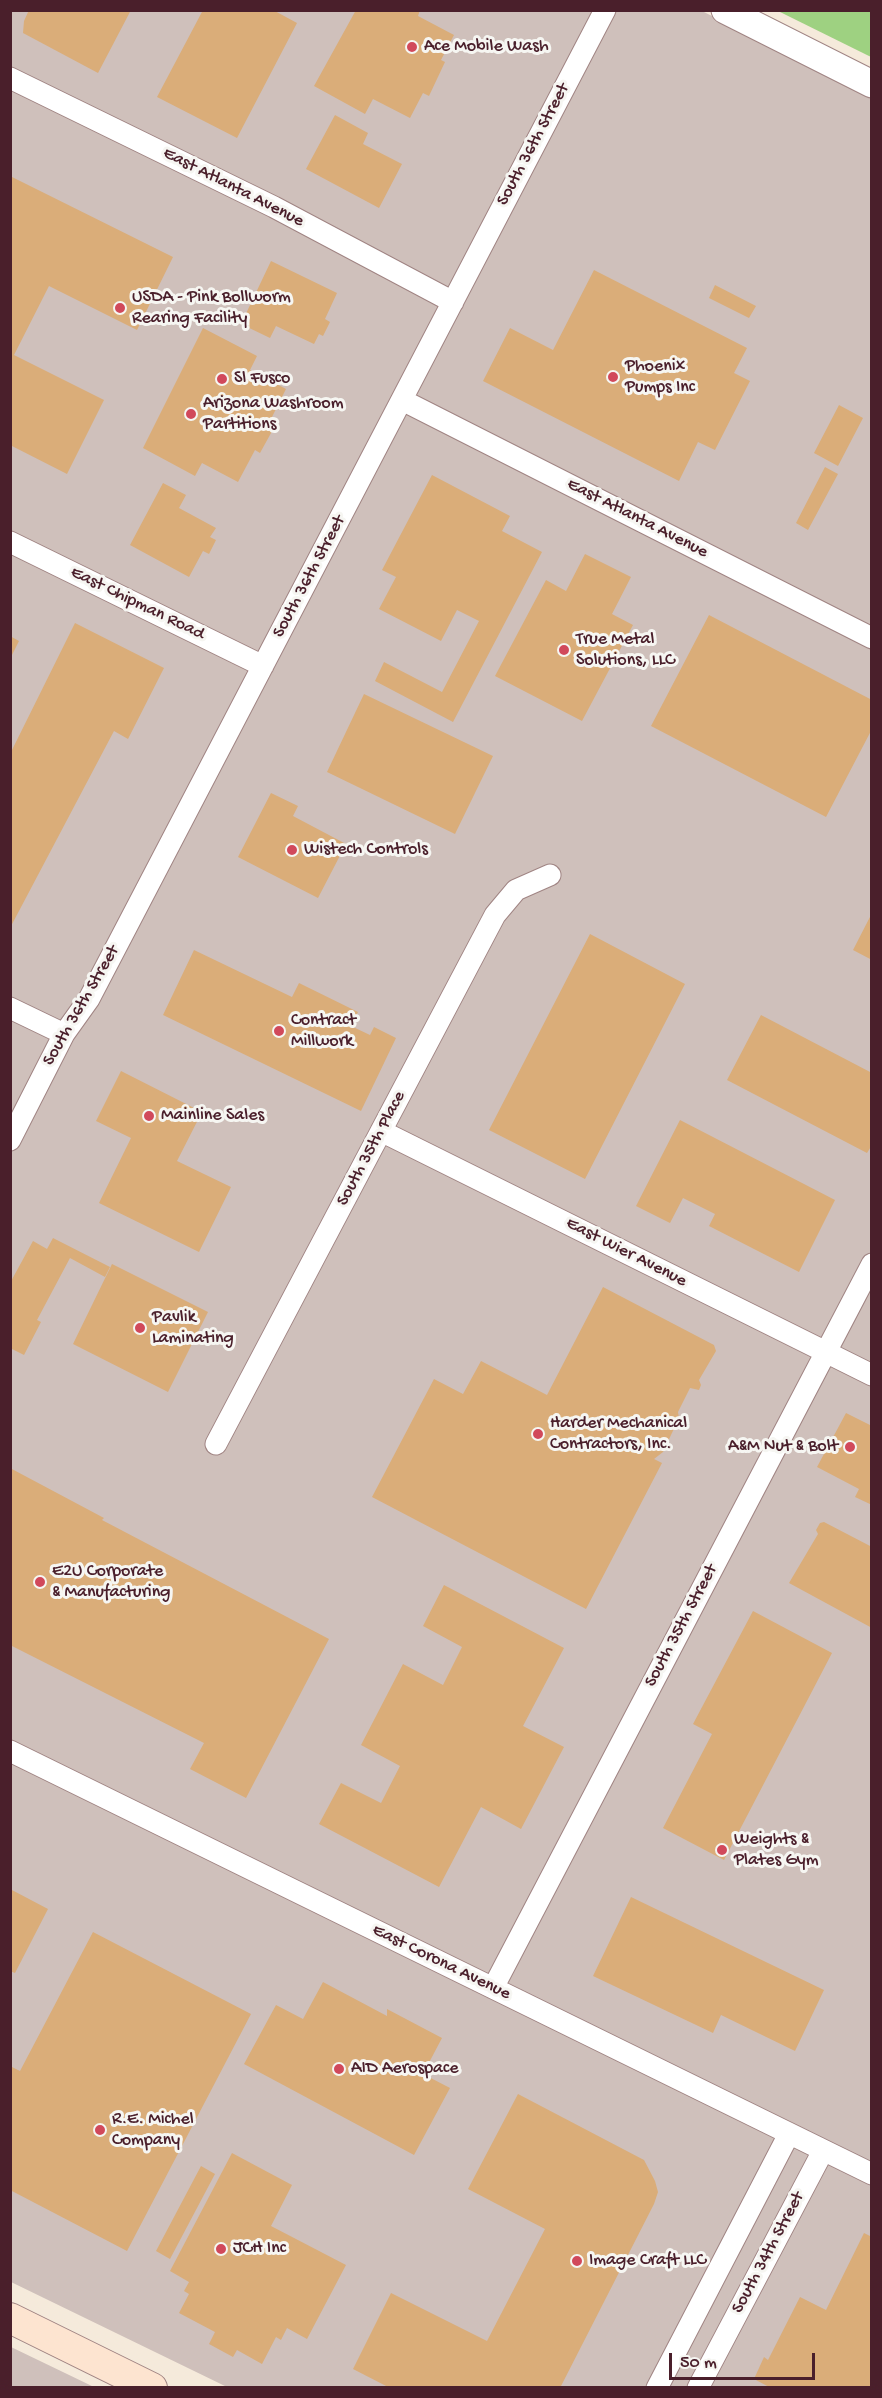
<!DOCTYPE html>
<html>
<head>
<meta charset="utf-8">
<style>
	body { margin:0 }
	#map { position:relative; width:882px; height:2398px; overflow:hidden; background:#f5eadb; font-family:"Gochi Hand",sans-serif }
	canvas { display:block }
	.frame { position:absolute; inset:0; border:12px solid #4a1f2b; pointer-events:none }
	.scale { position:absolute; left:669px; top:2353px; width:146px; height:27px; box-sizing:border-box; border:3px solid #4a1f2b; border-top:0; padding-left:8px; font-size:18px; line-height:21px; white-space:nowrap; color:#4a1f2b; -webkit-text-stroke:4px #f6f6f2; paint-order:stroke }
</style>
</head>
<body>
<div id="map">
<canvas width="882" height="2398"></canvas>
<div class="frame"></div>
<div class="scale">50 m</div>
</div>
<script>
const g = document.querySelector('canvas').getContext('2d');
g.lineJoin = 'round';
function fill(path, color) {
  g.fillStyle = color;
  g.fill(path, 'evenodd');
}
function poly(rows) {
  const path = new Path2D();
  for (const r of rows) {
    path.moveTo(r[0], r[1]);
    for (let i = 2; i < r.length; i += 2) path.lineTo(r[i], r[i + 1]);
  }
  return path;
}
function trace(path, color, width, dash) {
  g.strokeStyle = color;
  g.lineWidth = width;
  g.lineCap = dash ? 'butt' : 'round';
  g.setLineDash(dash || []);
  g.stroke(path);
}
function drawText(font, color, halo, rows, align = 'center') {
  g.font = font + ' "Gochi Hand",sans-serif';
  g.lineWidth = 6;
  g.setLineDash([]);
  g.textBaseline = 'middle';
  g.strokeStyle = halo;
  g.fillStyle = color;
  for (const [text, x, y, turn = 0] of rows) {
    g.save();
    g.translate(x, y);
    g.rotate((+turn || 0) * Math.PI / 180);
    g.textAlign = isNaN(turn) ? turn : align;
    if (halo) g.strokeText(text, 0, 0);
    g.fillText(text, 0, 0);
    g.restore();
  }
}
const industrial = poly([
	[10,11,702,11,871,96,871,2387,227,2387,11,2282],
	[10,2347,11,2347,94,2387,11,2387]
]);
const green = poly([
	[778,11,871,11,871,57]
]);
const building = poly([
	[29,10,131,10,98,73,23,33,24,21],
	[203,10,273,10,297,23,237,138,157,97],
	[356,10,420,10,418,16,454,35,441,60,445,62,429,96,423,93,410,118,373,99,365,114,314,86],
	[335,115,368,133,363,144,402,164,379,208,306,169],
	[10,176,173,257,137,330,49,286,14,355,104,400,67,474,10,445],
	[271,261,337,293,325,319,330,322,323,336,319,334,314,344,276,326,270,338,241,324],
	[594,270,747,348,734,373,750,381,715,450,698,442,679,481,483,381,510,328,553,350],
	[715,285,756,306,749,318,709,298],
	[203,328,257,356,250,370,286,389,270,421,276,424,260,453,255,450,238,482,202,463,195,476,143,448],
	[839,405,863,418,838,466,814,453],
	[825,467,838,474,808,530,796,523],
	[432,475,510,516,502,531,542,552,453,722,375,681,384,662,442,692,479,621,457,610,441,641,379,609,396,577,382,570],
	[163,483,186,495,179,508,216,528,210,537,216,540,209,554,203,551,189,577,130,545],
	[585,554,631,577,612,614,633,625,582,721,495,676,546,580,566,591],
	[709,615,872,700,872,729,826,817,651,726],
	[75,623,164,668,128,739,114,731,10,928,10,754],
	[10,636,19,641,10,659],
	[364,694,493,756,455,834,327,772],
	[271,793,298,806,293,816,346,844,318,898,238,857],
	[872,913,872,960,853,950],
	[590,934,685,984,585,1179,489,1130],
	[194,950,292,997,299,983,358,1012,351,1026,370,1035,374,1027,396,1038,361,1111,163,1015],
	[761,1015,872,1073,872,1145,867,1153,727,1080],
	[121,1071,202,1112,177,1161,231,1187,199,1252,99,1203,131,1138,96,1121],
	[680,1120,835,1200,799,1272,709,1226,715,1214,683,1198,670,1223,636,1206],
	[53,1238,110,1267,105,1277,70,1258,37,1320,41,1322,24,1355,10,1348,10,1283,33,1241,47,1249],
	[112,1264,208,1312,168,1392,73,1344],
	[603,1287,714,1345,716,1351,699,1380,701,1385,699,1390,690,1388,678,1412,679,1418,663,1452,654,1459,662,1463,586,1609,372,1497,434,1379,463,1394,481,1361,547,1395],
	[846,1413,872,1426,872,1505,855,1497,859,1489,817,1467],
	[10,1468,104,1518,102,1520,329,1639,246,1798,190,1769,204,1743,10,1645],
	[824,1522,872,1547,872,1628,789,1583,818,1534,816,1530,820,1523],
	[444,1585,564,1648,523,1726,564,1747,521,1829,481,1807,439,1887,319,1824,341,1783,381,1803,400,1766,361,1745,403,1664,443,1685,462,1647,423,1626],
	[753,1611,832,1653,724,1860,663,1828,712,1734,693,1724],
	[10,1889,48,1909,15,1973,10,1971],
	[631,1897,824,1990,795,2051,721,2015,713,2033,593,1976],
	[93,1932,251,2014,127,2251,10,2190,10,2066,20,2071],
	[323,1982,387,2016,387,2009,442,2038,423,2074,450,2088,414,2155,244,2064,276,2005,303,2019],
	[518,2094,644,2160,655,2181,658,2192,654,2204,560,2388,390,2388,353,2369,391,2293,487,2341,545,2229,468,2189],
	[232,2153,292,2185,271,2226,346,2265,307,2339,287,2328,281,2340,276,2337,262,2364,237,2350,233,2357,209,2344,215,2332,179,2313,189,2294,184,2291,189,2282,170,2271],
	[201,2166,215,2174,170,2259,156,2251],
	[864,2233,872,2237,872,2388,771,2388,754,2379,764,2357,768,2360,800,2297,826,2310]
]);
const minor = poly([
	[10,78,274,207,453,302],
	[402,400,872,638],
	[10,542,263,666],
	[10,1008,64,1034],
	[381,1131,872,1375],
	[10,1140,64,1034,89,999,605,10],
	[216,1444,495,915,516,890,550,875],
	[10,1751,872,2174],
	[493,1988,872,1264],
	[657,2388,789,2134],
	[698,2388,823,2151]
]);
const tertiary = poly([
	[725,10,872,84]
]);
const secondary = poly([
	[10,2318,152,2388]
]);
const markers = [
	[412,47,6,"#d1495b"],
	[120,308,6,"#d1495b"],
	[613,377,6,"#d1495b"],
	[222,379,6,"#d1495b"],
	[191,414,6,"#d1495b"],
	[564,650,6,"#d1495b"],
	[292,850,6,"#d1495b"],
	[279,1031,6,"#d1495b"],
	[149,1116,6,"#d1495b"],
	[140,1328,6,"#d1495b"],
	[538,1434,6,"#d1495b"],
	[850,1447,6,"#d1495b"],
	[40,1582,6,"#d1495b"],
	[722,1850,6,"#d1495b"],
	[339,2069,6,"#d1495b"],
	[100,2130,6,"#d1495b"],
	[221,2249,6,"#d1495b"],
	[577,2261,6,"#d1495b"]
];
const poiNames = [
	["Ace Mobile Wash",424,47],
	["USDA - Pink Bollworm",132,298],
	["Rearing Facility",132,319],
	["Phoenix",625,367],
	["Pumps Inc",625,388],
	["Sl Fusco",234,379],
	["Arizona Washroom",203,404],
	["Partitions",203,425],
	["True Metal",576,640],
	["Solutions, LLC",576,661],
	["Wistech Controls",304,850],
	["Contract",291,1021],
	["Millwork",291,1042],
	["Mainline Sales",161,1116],
	["Pavlik",152,1318],
	["Laminating",152,1339],
	["Harder Mechanical",550,1424],
	["Contractors, Inc.",550,1445],
	["A&M Nut & Bolt",838,1447,"right"],
	["E2U Corporate",52,1572],
	["& Manufacturing",52,1593],
	["Weights &",734,1840],
	["Plates Gym",734,1861],
	["AID Aerospace",351,2069],
	["R.E. Michel",112,2120],
	["Company",112,2141],
	["JCH Inc",233,2249],
	["Image Craft LLC",589,2261]
];
const streetNames = [
	["South 36th Street",534,145,-62],
	["East Atlanta Avenue",233,188,27],
	["East Atlanta Avenue",637,519,27],
	["South 36th Street",310,577,-62],
	["East Chipman Road",137,604,26],
	["South 36th Street",82,1006,-60],
	["South 35th Place",372,1149,-62],
	["East Wier Avenue",626,1253,27],
	["South 35th Street",682,1626,-62],
	["East Corona Avenue",441,1963,26],
	["South 34th Street",769,2253,-62]
];
fill(industrial, '#cfc0bb');
fill(green, '#9ed181');
fill(building, '#daad79');
trace(minor, '#a08483', 23);
trace(tertiary, '#a08483', 29);
trace(secondary, '#a08483', 32);
trace(minor, '#fff', 21);
trace(tertiary, '#fff', 27);
trace(secondary, '#fde4d0', 30);
for (const [x, y, r, color] of markers) {
  const dot = new Path2D();
  dot.arc(x, y, r, 0, 2 * Math.PI);
  g.fillStyle = color;
  g.fill(dot);
  trace(dot, '#f6f6f2', 2);
}
drawText('18px', '#4a1f2b', '#f6f6f2', poiNames, 'left');
drawText('18px', '#4a1f2b', '#f6f6f2', streetNames);
</script>
</body>
</html>
